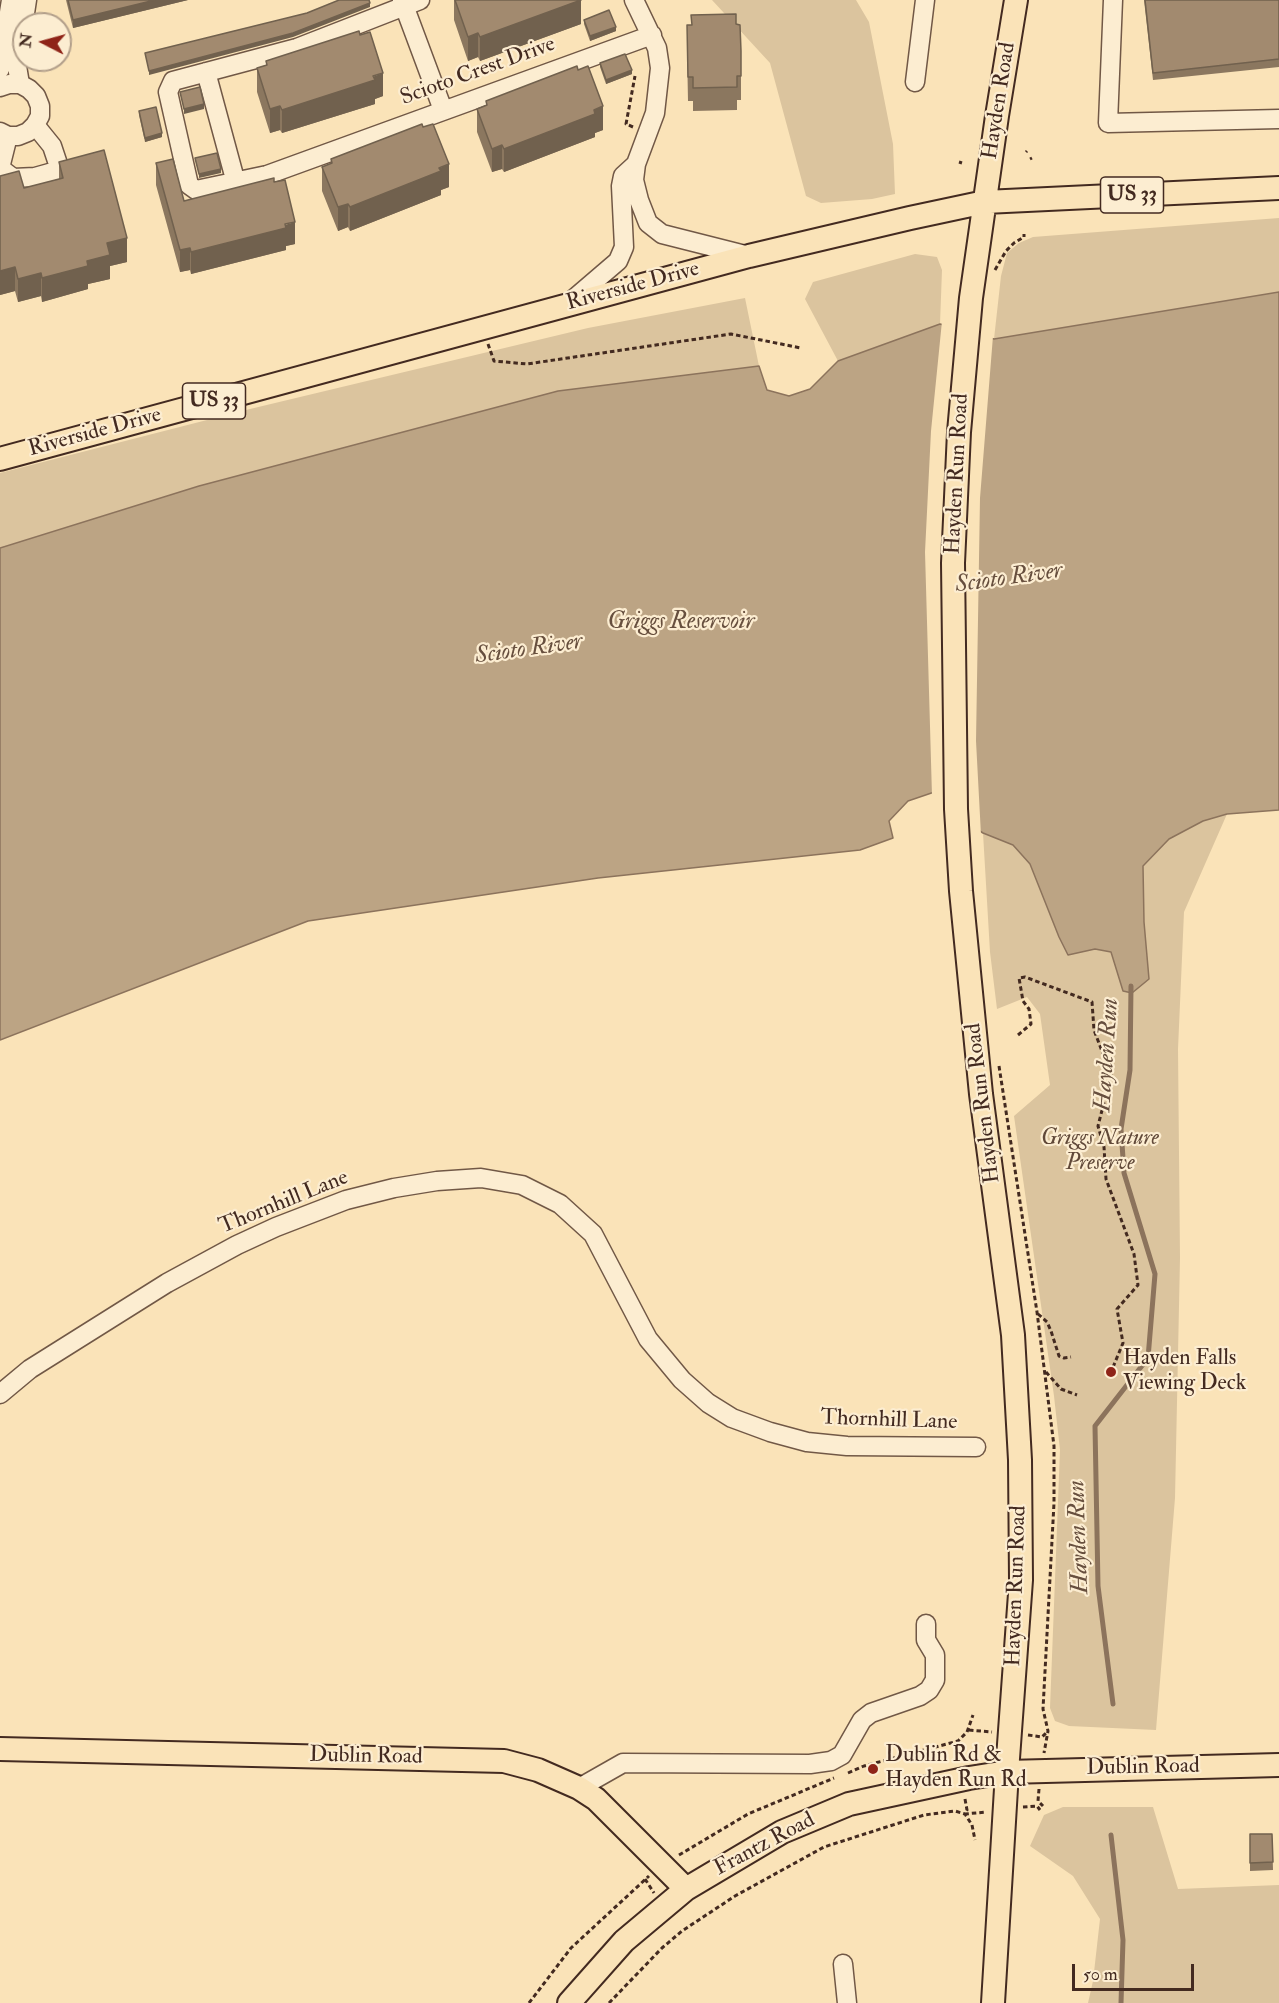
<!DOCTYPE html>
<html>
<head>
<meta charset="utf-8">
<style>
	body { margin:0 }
	#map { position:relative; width:1279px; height:2003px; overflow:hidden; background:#fae3b8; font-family:"IM FELL Double Pica",serif }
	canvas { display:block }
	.north { position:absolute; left:12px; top:12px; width:60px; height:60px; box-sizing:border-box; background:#fcedd1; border:2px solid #b29f8a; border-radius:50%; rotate:276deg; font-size:16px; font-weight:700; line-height:24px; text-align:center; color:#432a20 }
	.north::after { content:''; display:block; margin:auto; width:21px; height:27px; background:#8f2418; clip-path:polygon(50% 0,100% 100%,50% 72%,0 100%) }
	.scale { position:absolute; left:1072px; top:1964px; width:122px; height:27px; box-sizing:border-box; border:3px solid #432a20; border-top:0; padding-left:8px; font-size:18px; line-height:21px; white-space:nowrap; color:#432a20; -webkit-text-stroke:4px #fcedd1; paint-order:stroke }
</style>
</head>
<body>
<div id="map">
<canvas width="1279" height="2003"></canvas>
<div class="north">N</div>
<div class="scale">50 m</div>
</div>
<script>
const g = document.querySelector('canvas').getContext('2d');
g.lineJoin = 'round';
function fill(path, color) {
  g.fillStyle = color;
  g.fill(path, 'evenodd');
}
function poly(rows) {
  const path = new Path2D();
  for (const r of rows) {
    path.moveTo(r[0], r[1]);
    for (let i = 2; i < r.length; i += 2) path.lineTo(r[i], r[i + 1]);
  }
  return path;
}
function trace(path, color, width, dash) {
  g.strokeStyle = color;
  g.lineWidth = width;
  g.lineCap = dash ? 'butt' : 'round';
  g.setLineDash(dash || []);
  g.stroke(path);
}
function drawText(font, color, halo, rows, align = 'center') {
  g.font = font + ' "IM FELL Double Pica",serif';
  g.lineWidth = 4.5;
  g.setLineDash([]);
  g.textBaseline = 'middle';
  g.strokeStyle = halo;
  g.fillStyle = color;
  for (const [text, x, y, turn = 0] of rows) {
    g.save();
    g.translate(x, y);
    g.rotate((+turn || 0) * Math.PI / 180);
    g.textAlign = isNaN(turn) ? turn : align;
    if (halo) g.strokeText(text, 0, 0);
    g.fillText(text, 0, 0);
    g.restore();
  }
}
const green = poly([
	[712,0,856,0,869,22,893,144,895,194,872,199,821,203,806,196,770,63],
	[1279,218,1279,292,994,339,1001,276,1007,253,1019,243,1033,237],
	[915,254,937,257,942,270,940,324,838,361,805,299,813,282],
	[745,298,759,366,558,391,199,486,0,548,0,473,250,409,588,328],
	[1227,814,1184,912,1178,1049,1180,1258,1175,1498,1156,1730,1069,1726,1055,1721,1050,1708,1060,1450,1054,1396,1014,1116,1050,1085,1040,1014,1027,997,997,1009,990,952,983,833,1013,845,1030,864,1059,937,1068,955,1095,949,1111,952,1123,991,1144,922,1143,866,1169,839,1203,821],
	[1063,1807,1153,1807,1178,1889,1279,1885,1279,2003,1088,2003,1093,1981,1100,1919,1073,1876,1030,1846,1044,1815]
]);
const water = poly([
	[1279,292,1279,810,1227,814,1203,821,1169,839,1143,866,1144,922,1149,979,1132,993,1123,991,1111,952,1095,949,1068,955,1059,937,1030,864,1013,845,983,833,969,824,952,786,908,801,889,821,893,838,860,850,598,878,308,921,0,1040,0,548,199,486,558,391,759,366,767,390,789,396,810,389,838,361,940,324,994,339,1279,292]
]);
const pier = poly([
	[942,321,993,336,980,498,976,741,981,835,966,826,951,790,932,796,925,552,931,431]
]);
const stream = poly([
	[1113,1704,1098,1586,1095,1426,1148,1358,1155,1274,1124,1173,1121,1129,1130,1070,1131,986],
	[1111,1835,1123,1940,1121,2003]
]);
const path = poly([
	[633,127,626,124,635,76],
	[1026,152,1027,151],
	[1030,159,1032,158],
	[959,162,962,163],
	[995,270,1006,251,1014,243,1024,237,1024,234],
	[488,344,494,361,527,364,731,334,801,348],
	[1018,1035,1031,1024,1029,1009,1023,1001,1019,978,1025,977,1092,1002,1094,1030,1111,1075,1098,1126,1104,1147,1106,1179,1134,1254,1138,1285,1117,1309,1123,1343,1111,1372],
	[999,1066,1037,1312,1054,1446,1054,1503,1043,1709,1048,1731,1044,1753],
	[1038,1314,1047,1322,1051,1331,1059,1356,1064,1358,1071,1357],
	[1046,1372,1061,1389,1077,1395],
	[969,1730,992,1732],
	[1028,1735,1042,1737,1047,1732],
	[958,1742,960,1763],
	[848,1773,864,1766,958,1741,967,1732,973,1715],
	[1039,1789,1038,1801,1043,1806],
	[965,1799,967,1810,965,1814,986,1812],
	[1023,1807,1037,1806,1040,1810],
	[679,1855,748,1814,834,1778],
	[645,1879,654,1893],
	[529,2003,571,1948,649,1876],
	[609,2003,662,1948,682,1931,735,1896,824,1847,924,1815,955,1811,965,1814,972,1825,975,1840]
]);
const minor = poly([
	[402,0,443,110],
	[420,0,297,48,173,81,168,92,189,185,196,190,267,175,652,35],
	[634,0,657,48,660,68,655,113,636,164,634,180,639,200,648,223,662,234,749,256],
	[1113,0,1108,123,1279,119],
	[0,69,11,0],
	[206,72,236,183],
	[915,82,925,0],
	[20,84,17,66,27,0],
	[0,87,9,84,20,84,29,89,36,96,40,106,40,116,35,125,28,132,18,136,8,136,0,132],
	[8,136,0,168,13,178,35,177,60,170,52,146,35,125],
	[569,303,618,261,624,247,621,186,623,176,635,165],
	[0,1394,30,1369,167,1283,237,1245,276,1227,346,1200,394,1188,437,1181,481,1178,522,1185,560,1204,593,1234,648,1339,682,1380,708,1403,732,1418,770,1432,807,1442,847,1446,976,1447],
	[579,1788,623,1763,810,1764,831,1761,842,1755,862,1720,871,1713,920,1696,929,1690,935,1680,935,1655,926,1640,926,1624],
	[843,1964,847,2003]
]);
const major = poly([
	[0,459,749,256,910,218,985,202,1279,188],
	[0,1749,504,1761,538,1770,579,1788,596,1799,686,1889],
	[569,2003,624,1941,686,1889,782,1832,849,1804,969,1778,1007,1772,1279,1765],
	[993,2003,1007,1772,1021,1580,1020,1460,1013,1335,981,1094,961,891,956,809,953,563,959,432,971,298,997,116,1016,0]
]);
const wall = poly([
	[66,0,188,0,73,28],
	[454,0,581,0,581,24,480,61,478,57,468,61,454,20],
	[1144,0,1279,0,1279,67,1153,80],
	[584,20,616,31,590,41,584,24],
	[736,24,741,76,741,100,737,100,737,110,693,111,693,101,688,101,687,49],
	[266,61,383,96,375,99,375,104,282,133,280,130,270,133,257,92,257,68,266,65],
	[600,63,632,74,606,84,600,67],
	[486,101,603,130,595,133,595,137,504,172,502,169,492,172,477,132,477,109,486,105],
	[139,111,162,137,145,142,139,115],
	[331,159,449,187,441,190,441,195,350,231,348,227,338,231,322,191,322,167,331,164],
	[59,162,127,262,110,266,110,279,88,284,88,289,42,302,41,296,18,302,15,291,0,295,24,188,59,179],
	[156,163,184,201,295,244,286,246,286,250,191,274,190,270,180,272,156,185],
	[1250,1834,1272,1834,1273,1870,1250,1871]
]);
const shadedWall = poly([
	[155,0,188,0,73,28,73,20],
	[581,0,581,24,480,61,480,37],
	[370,3,370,7,293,37,149,75,149,71],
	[616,27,616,31,590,41,590,36],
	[478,33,478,57,468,61,468,37],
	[632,70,632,74,606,84,606,80],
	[383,73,383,96,375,99,375,104,282,133,282,110],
	[204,104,204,109,184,114,184,109],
	[280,106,280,130,270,133,270,109],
	[603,106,603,130,595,133,595,137,504,172,504,149],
	[162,133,162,137,145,142,145,138],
	[502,145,502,169,492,172,492,149],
	[449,164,449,187,441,190,441,195,350,231,350,207],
	[221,169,221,173,199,178,199,174],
	[348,204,348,227,338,231,338,207],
	[295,222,295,244,286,246,286,250,191,274,191,252],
	[127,238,127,262,110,266,110,279,88,284,88,289,42,302,42,278,87,261,107,243],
	[190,248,190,270,180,272,180,250],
	[15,267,15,291,0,295,0,271],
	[41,273,41,296,18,302,18,279]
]);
const building = poly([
	[68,0,155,0,73,20,68,0],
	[339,0,369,0,370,3,293,33,149,71,145,53,307,13,339,0],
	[455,0,581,0,480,37,478,33,468,37,455,0],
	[1145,0,1279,0,1279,59,1153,73,1145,0],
	[609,10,616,27,590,36,584,20,609,10],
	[736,14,736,24,740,25,741,51,741,76,737,76,737,87,693,88,693,77,688,77,687,25,692,25,691,15,736,14],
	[359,31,360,35,370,32,383,73,373,76,375,80,282,110,280,106,270,109,257,68,267,65,266,61,359,31],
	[625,54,632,70,606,80,600,63,625,54],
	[577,66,578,70,588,66,603,106,594,110,595,114,504,149,502,145,492,149,477,109,487,105,486,101,577,66],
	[200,87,204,104,184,109,180,92,200,87],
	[156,107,162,133,145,138,139,111,156,107],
	[422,124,423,127,433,124,449,164,439,168,441,171,350,207,348,204,338,207,322,167,332,163,331,159,422,124],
	[104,150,127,238,107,243,110,255,87,261,88,266,42,278,41,273,18,279,15,267,0,271,0,176,19,171,24,188,63,178,59,162,104,150],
	[217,153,221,169,199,174,195,158,217,153],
	[173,159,184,201,274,178,274,182,285,180,295,222,285,224,286,228,191,252,190,248,180,250,156,163,173,159],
	[1250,1834,1272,1834,1273,1862,1250,1863,1250,1834]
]);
const markers = [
	[1111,1372,6,"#8f2418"],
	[873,1769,6,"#8f2418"]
];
const shields = [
	[1132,195,63],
	[214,401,63]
];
const shieldNames = [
	["US 33",1132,195],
	["US 33",214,401]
];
const streetNames = [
	["Scioto Crest Drive",478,72,-20],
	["Hayden Road",1000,101,-81],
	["Riverside Drive",633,287,-15],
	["Riverside Drive",95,433,-15],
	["Hayden Run Road",958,474,-87],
	["Hayden Run Road",984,1103,-97],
	["Thornhill Lane",284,1203,-22],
	["Thornhill Lane",889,1421,2],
	["Hayden Run Road",1017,1586,-88],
	["Dublin Road",366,1757,1],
	["Dublin Road",1143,1768,-1],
	["Frantz Road",765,1845,-28]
];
const parkNames = [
	["Griggs Nature",1100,1139],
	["Preserve",1100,1164]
];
const poiNames = [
	["Hayden Falls",1123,1359],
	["Viewing Deck",1123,1384],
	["Dublin Rd &",885,1756],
	["Hayden Run Rd",885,1781]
];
const waterNames = [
	["Scioto River",1009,579,-8],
	["Griggs Reservoir",681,623],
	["Scioto River",529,650,-8],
	["Hayden Run",1108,1055,-86],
	["Hayden Run",1080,1537,-92]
];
fill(green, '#dbc49e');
fill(water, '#bca484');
trace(water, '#8c735c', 1.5);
fill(pier, '#fae3b8');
trace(stream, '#8c735c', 5);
trace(minor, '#715846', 21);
trace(major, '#432a20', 26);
trace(path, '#432a20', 3, [4.5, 3]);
trace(minor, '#fcedd1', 18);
trace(major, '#fae3b8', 22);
fill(wall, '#8b775f');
fill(shadedWall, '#71614e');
fill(building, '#a28a6f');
trace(building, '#71614e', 1.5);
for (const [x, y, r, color] of markers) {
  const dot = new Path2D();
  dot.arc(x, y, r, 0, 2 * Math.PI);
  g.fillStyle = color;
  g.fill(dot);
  trace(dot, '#fcedd1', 2);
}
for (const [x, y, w] of shields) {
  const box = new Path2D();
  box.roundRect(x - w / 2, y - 18, w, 36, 4.5);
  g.fillStyle = '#fcedd1';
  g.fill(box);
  trace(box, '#432a20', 1.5);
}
drawText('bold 21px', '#432a20', null, shieldNames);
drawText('22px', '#432a20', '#fcedd1', streetNames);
drawText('italic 22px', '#614939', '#fcedd1', parkNames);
drawText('22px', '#432a20', '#fcedd1', poiNames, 'left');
drawText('italic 24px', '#674f3e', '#fcedd1', waterNames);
</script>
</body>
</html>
